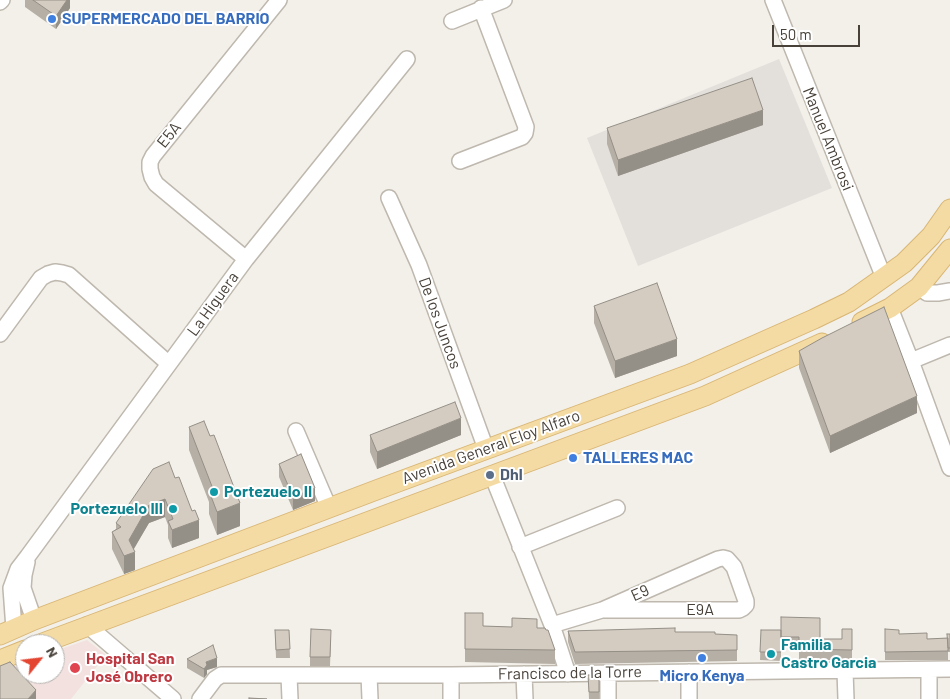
<!DOCTYPE html>
<html>
<head>
<meta charset="utf-8">
<style>
	body { margin:0 }
	#map { position:relative; width:950px; height:699px; overflow:hidden; background:#f3f0ea; font-family:Barlow,sans-serif }
	canvas { display:block }
	.north { position:absolute; left:15px; top:634px; width:50px; height:50px; box-sizing:border-box; background:#fff; border:1px solid #b5b3b0; border-radius:50%; rotate:61deg; font-size:14px; font-weight:700; line-height:20px; text-align:center; color:#474139 }
	.north::after { content:''; display:block; margin:auto; width:18px; height:22px; background:#e44531; clip-path:polygon(50% 0,100% 100%,50% 72%,0 100%) }
	.scale { position:absolute; left:772px; top:25px; width:88px; height:22px; box-sizing:border-box; border:2px solid #474139; border-top:0; padding-left:6px; font-size:15px; line-height:18px; white-space:nowrap; color:#474139; -webkit-text-stroke:4px #fff; paint-order:stroke }
</style>
</head>
<body>
<div id="map">
<canvas width="950" height="699"></canvas>
<div class="north">N</div>
<div class="scale">50 m</div>
</div>
<script>
const g = document.querySelector('canvas').getContext('2d');
g.lineJoin = 'round';
function fill(path, color) {
  g.fillStyle = color;
  g.fill(path, 'evenodd');
}
function poly(rows) {
  const path = new Path2D();
  for (const r of rows) {
    path.moveTo(r[0], r[1]);
    for (let i = 2; i < r.length; i += 2) path.lineTo(r[i], r[i + 1]);
  }
  return path;
}
function trace(path, color, width, dash) {
  g.strokeStyle = color;
  g.lineWidth = width;
  g.lineCap = dash ? 'butt' : 'round';
  g.setLineDash(dash || []);
  g.stroke(path);
}
function drawText(font, color, halo, rows, align = 'center') {
  g.font = font + ' Barlow,sans-serif';
  g.lineWidth = 4;
  g.setLineDash([]);
  g.textBaseline = 'middle';
  g.strokeStyle = halo;
  g.fillStyle = color;
  for (const [text, x, y, turn = 0] of rows) {
    g.save();
    g.translate(x, y);
    g.rotate((+turn || 0) * Math.PI / 180);
    g.textAlign = isNaN(turn) ? turn : align;
    if (halo) g.strokeText(text, 0, 0);
    g.fillText(text, 0, 0);
    g.restore();
  }
}
const industrial = poly([
	[779,59,832,188,638,266,587,138]
]);
const medical = poly([
	[87,640,106,655,71,699,35,699,10,667,25,662,25,674,55,674,55,651]
]);
const minor = poly([
	[773,0,884,278],
	[0,2,2,0],
	[452,21,504,0],
	[460,161,522,137,525,133,526,127,481,8],
	[389,198,419,265,486,449],
	[246,259,156,184,152,177,150,169,150,162,153,156,279,0],
	[919,287,927,293,938,293,950,291],
	[890,308,911,361,950,468],
	[0,334,41,278,48,274,55,272,62,273,69,275,169,364],
	[911,361,950,345],
	[296,431,329,508],
	[492,475,552,625,568,674],
	[520,547,617,508],
	[27,562,24,575,23,588,34,620],
	[87,625,173,699],
	[552,625,602,610,718,559,723,558,727,559,734,567,746,601,746,605,743,608,739,610,602,610],
	[14,629,11,588,18,569,28,556,246,259,407,59],
	[929,670,929,699],
	[845,671,846,699],
	[689,672,689,699],
	[608,673,608,699],
	[524,674,525,699],
	[369,675,370,699],
	[451,675,451,699],
	[289,676,290,699],
	[200,699,215,679,221,675,451,675,950,669]
]);
const major = poly([
	[862,322,890,308,919,287,950,249],
	[0,635,34,620,379,489,690,374,814,319,849,302,904,263,931,236,950,209],
	[40,644,705,396,822,343],
	[0,660,25,650]
]);
const wall = poly([
	[25,0,70,0,70,8,56,29,25,7],
	[763,125,618,176,607,144,607,128],
	[594,306,677,356,615,378,594,323],
	[799,351,917,413,830,453,799,368],
	[189,427,240,526,217,535,209,514,209,502,189,450],
	[370,435,461,435,377,469,370,452],
	[279,464,315,501,293,510,279,477],
	[175,478,199,538,172,548,168,538,168,525,165,517,149,523,133,549,135,570,124,574,112,549,112,532,116,529,116,523],
	[465,613,483,626,537,628,555,650,555,664,465,662],
	[852,629,852,660,799,660,799,647,781,647,781,640,781,661,760,660,761,630,820,639,842,639],
	[885,629,899,634,927,639,947,638,950,634,950,652,948,652,948,660,885,660],
	[275,630,289,630,290,658,276,658],
	[568,631,675,632,737,635,737,661,575,664,568,642],
	[331,639,330,666,310,666,310,657],
	[187,659,217,667,207,670,207,674,204,678,187,668],
	[588,675,599,678,599,699,589,699]
]);
const shadedWall = poly([
	[67,0,70,0,70,8,56,29,56,16],
	[763,110,763,125,618,176,618,160],
	[677,339,677,356,615,378,615,361],
	[917,396,917,413,830,453,830,436],
	[461,418,461,435,377,469,377,452],
	[315,488,315,501,293,510,293,497],
	[165,499,165,517,149,523,131,554,135,552,135,570,124,574,124,556,129,540,149,505],
	[240,503,240,526,217,535,217,512],
	[199,520,199,538,172,548,172,530],
	[217,658,217,667,207,670,207,674,204,678,204,669,206,662],
	[36,690,36,699,28,699]
]);
const building = poly([
	[33,0,67,0,56,16,33,0],
	[752,78,763,110,618,160,607,128,752,78],
	[657,283,677,339,615,361,594,306,657,283],
	[884,307,917,396,830,436,799,351,822,338,884,307],
	[455,402,461,418,377,452,370,435,455,402],
	[204,421,210,436,214,435,240,503,217,512,209,491,213,489,189,427,204,421],
	[301,454,315,488,293,497,279,464,301,454],
	[169,462,175,478,179,477,192,511,195,510,199,520,172,530,168,521,173,519,165,499,149,505,129,540,135,552,124,556,112,532,121,527,116,523,153,469,169,462],
	[465,613,483,613,483,626,512,627,512,618,537,619,537,628,545,628,546,630,548,630,555,650,465,649,465,613],
	[781,617,820,618,820,639,842,639,842,629,852,629,852,650,799,649,799,637,781,637,781,617],
	[675,628,675,632,715,632,715,634,737,635,737,650,575,652,568,631,675,628],
	[311,629,331,630,330,657,310,657,311,629],
	[885,629,899,630,899,634,927,633,927,639,948,638,948,651,885,652,885,629],
	[275,630,289,630,290,649,276,650,275,630],
	[761,630,781,630,781,652,760,652,761,630],
	[947,634,950,634,950,648,948,648,947,634],
	[213,645,217,658,206,662,207,665,204,669,187,659,213,645],
	[10,662,36,690,28,699,0,699,0,666,10,662],
	[588,675,596,675,599,678,599,692,589,692,588,675],
	[249,698,267,699,249,699,249,698]
]);
const markers = [
	[52,19,5,"#3f7fe0"],
	[573,458,5,"#3f7fe0"],
	[490,475,5,"#5c6f8a"],
	[214,492,5,"#0f9aa8"],
	[173,509,5,"#0f9aa8"],
	[771,654,5,"#0f9aa8"],
	[702,658,5,"#3f7fe0"],
	[75,668,6,"#e0444e"]
];
const shopNames = [
	["SUPERMERCADO DEL BARRIO",62,19],
	["TALLERES MAC",583,458],
	["Micro Kenya",702,676,"center"]
];
const streetNames = [
	["E5A",169,135,-51],
	["Manuel Ambrosi",828,139,68],
	["La Higuera",213,304,-54],
	["De los Juncos",440,323,70],
	["Avenida General Eloy Alfaro",491,447,-20],
	["E9",640,593,-24],
	["E9A",700,610],
	["Francisco de la Torre",570,673,-1]
];
const serviceNames = [
	["Dhl",500,475]
];
const cultureNames = [
	["Portezuelo II",224,492],
	["Portezuelo III",163,509,"right"],
	["Familia",781,645],
	["Castro Garcia",781,663]
];
const healthNames = [
	["Hospital San",86,659],
	["José Obrero",86,677]
];
fill(industrial, '#e3e0dc');
fill(medical, '#f2e1df');
trace(minor, '#beb8ae', 18);
trace(major, '#d8b674', 21);
trace(minor, '#fff', 15);
trace(major, '#f4daa3', 19);
fill(wall, '#b6afa6');
fill(shadedWall, '#948f87');
fill(building, '#d4ccc1');
trace(building, '#948f87', 1);
for (const [x, y, r, color] of markers) {
  const dot = new Path2D();
  dot.arc(x, y, r, 0, 2 * Math.PI);
  g.fillStyle = color;
  g.fill(dot);
  trace(dot, '#fff', 2);
}
drawText('bold 16px', '#366cbe', '#fff', shopNames, 'left');
drawText('16px', '#474139', '#fff', streetNames);
drawText('bold 16px', '#4e5e75', '#fff', serviceNames, 'left');
drawText('bold 16px', '#0d838f', '#fff', cultureNames, 'left');
drawText('bold 16px', '#be3a42', '#fff', healthNames, 'left');
</script>
</body>
</html>
